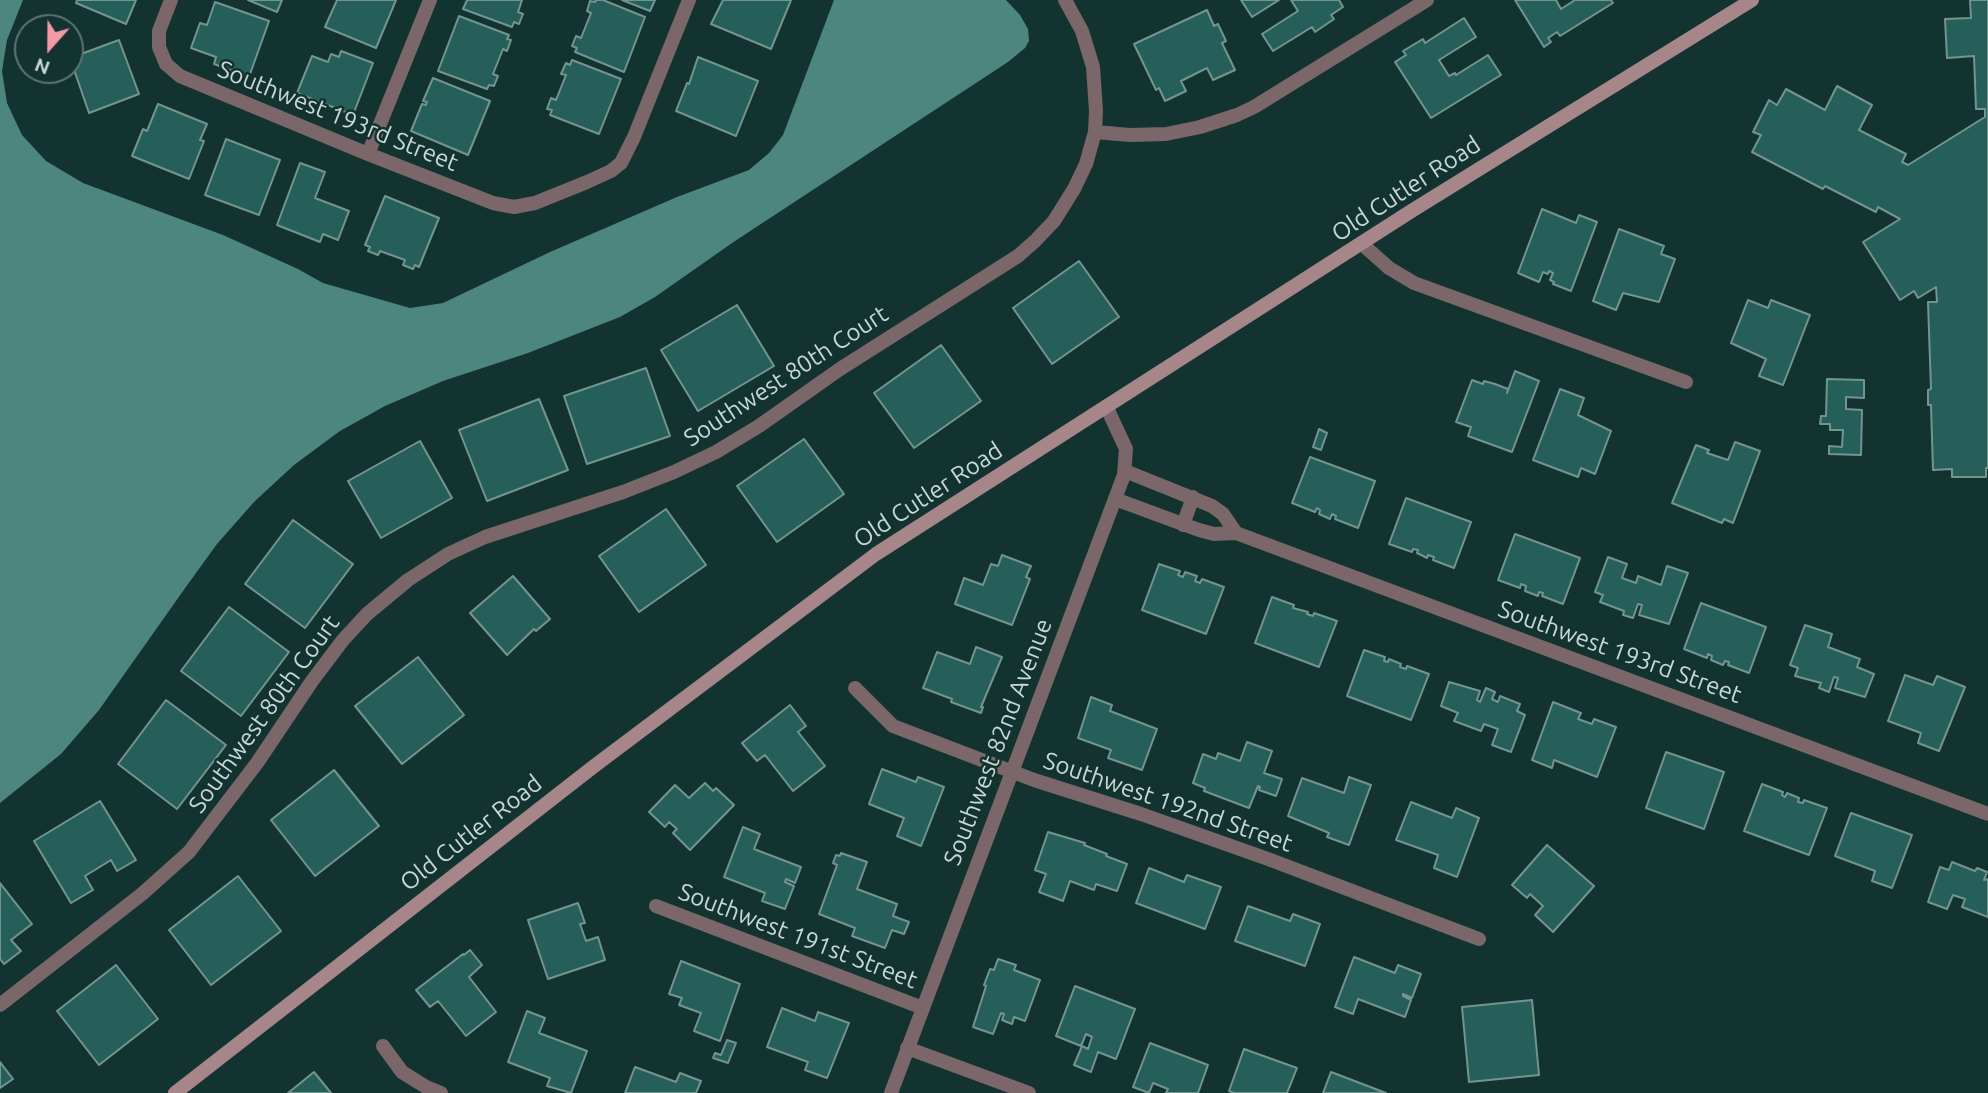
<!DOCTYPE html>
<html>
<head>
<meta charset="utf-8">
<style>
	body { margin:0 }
	#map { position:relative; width:1988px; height:1093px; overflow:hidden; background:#133330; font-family:Ubuntu,sans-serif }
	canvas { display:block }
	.north { position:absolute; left:14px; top:14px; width:70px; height:70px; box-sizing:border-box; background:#133330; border:2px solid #5b7572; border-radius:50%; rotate:201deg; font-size:19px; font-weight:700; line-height:28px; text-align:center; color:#c7d8d6 }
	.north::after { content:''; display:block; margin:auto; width:24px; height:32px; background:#f49aa7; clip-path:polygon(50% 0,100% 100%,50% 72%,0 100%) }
</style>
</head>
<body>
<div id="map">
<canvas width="1988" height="1093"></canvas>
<div class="north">N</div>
</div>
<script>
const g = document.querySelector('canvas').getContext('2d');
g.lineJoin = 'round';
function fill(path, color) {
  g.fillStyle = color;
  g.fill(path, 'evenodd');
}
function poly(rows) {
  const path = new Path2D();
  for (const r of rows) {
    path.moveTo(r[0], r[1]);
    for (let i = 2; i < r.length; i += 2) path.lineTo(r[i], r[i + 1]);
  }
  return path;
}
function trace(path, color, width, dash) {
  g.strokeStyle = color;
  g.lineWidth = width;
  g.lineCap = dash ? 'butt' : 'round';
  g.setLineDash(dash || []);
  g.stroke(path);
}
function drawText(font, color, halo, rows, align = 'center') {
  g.font = font + ' Ubuntu,sans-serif';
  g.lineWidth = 5;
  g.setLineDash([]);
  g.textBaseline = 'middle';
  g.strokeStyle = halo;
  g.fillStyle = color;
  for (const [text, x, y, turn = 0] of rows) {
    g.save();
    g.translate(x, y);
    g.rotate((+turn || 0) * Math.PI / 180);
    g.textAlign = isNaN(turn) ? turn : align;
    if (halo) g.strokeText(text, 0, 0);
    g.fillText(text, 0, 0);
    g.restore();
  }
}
const water = poly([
	[0,0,23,0,7,40,2,71,7,103,22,135,46,161,83,183,223,235,298,269,323,283,410,308,443,303,550,252,677,197,749,170,769,153,783,135,834,0,1006,0,1020,15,1028,29,1029,41,1025,48,1008,62,735,241,655,297,620,317,528,353,443,381,385,406,340,431,294,465,254,502,217,544,188,584,99,710,61,754,0,803]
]);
const building = poly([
	[77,0,136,0,126,24,76,3,77,0],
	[248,0,282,0,277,12,248,0],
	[337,0,396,0,376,48,325,27,337,0],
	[467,0,522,0,518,12,523,14,519,24,514,22,512,27,463,9,467,0],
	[596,0,603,0,645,17,624,72,575,52,577,48,572,46,576,36,581,38,591,13,587,11,590,1,595,2,596,0],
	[622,0,655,0,650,11,622,0],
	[723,0,791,0,771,49,711,24,723,0],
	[1241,0,1279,0,1252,17,1241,0],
	[1291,0,1339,0,1343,7,1331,15,1334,19,1315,32,1312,27,1273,51,1262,34,1298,11,1291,0],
	[1515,0,1556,0,1561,9,1575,0,1611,0,1613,3,1560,36,1557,32,1548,38,1551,42,1544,47,1515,0],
	[1970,0,1988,0,1988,468,1986,468,1986,477,1952,477,1952,469,1933,470,1931,405,1928,405,1928,390,1931,389,1928,302,1937,302,1936,287,1918,298,1914,291,1900,300,1863,242,1900,219,1878,207,1876,212,1825,186,1823,189,1752,152,1761,135,1753,132,1769,100,1777,105,1786,89,1825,110,1837,86,1872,105,1859,130,1906,154,1902,162,1908,165,1985,117,1985,109,1976,109,1974,56,1947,58,1945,19,1971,18,1970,0],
	[215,2,269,21,249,77,214,64,216,57,191,48,200,23,207,25,215,2],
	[1207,10,1214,26,1218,24,1226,41,1222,43,1235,70,1213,80,1207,68,1181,81,1186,91,1165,101,1159,88,1156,90,1134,44,1207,10],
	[459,16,509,35,507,39,511,40,507,51,503,49,493,74,498,76,494,86,489,85,487,89,438,71,459,16],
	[1464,18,1476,37,1439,60,1449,76,1455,73,1456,75,1488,55,1501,75,1431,118,1395,62,1406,55,1403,51,1423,39,1425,43,1464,18],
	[119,40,139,94,89,113,70,58,119,40],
	[341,51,373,63,353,115,297,93,312,56,328,62,331,54,339,57,341,51],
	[698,57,758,81,736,136,676,111,687,83,689,84,698,57],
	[572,60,621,79,599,134,550,115,552,110,547,109,551,98,556,100,566,75,561,74,566,63,570,65,572,60],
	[433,78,490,101,468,155,411,131,422,104,426,105,427,102,423,101,433,78],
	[158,104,207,124,200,140,204,141,189,179,132,156,143,129,147,131,158,104],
	[226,139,280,160,259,215,205,195,226,139],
	[300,163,325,172,315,198,349,211,338,240,323,234,320,242,277,225,300,163],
	[385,196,439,218,419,267,415,265,413,269,403,265,405,260,380,251,378,255,368,251,370,247,365,245,385,196],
	[1542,209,1576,223,1579,215,1597,222,1571,291,1553,284,1554,282,1550,280,1553,273,1549,271,1548,274,1543,272,1539,282,1518,273,1542,209],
	[1619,229,1664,246,1661,254,1675,259,1659,302,1623,293,1616,310,1593,301,1619,229],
	[1079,261,1119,317,1052,364,1013,308,1079,261],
	[1748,300,1768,308,1771,300,1810,315,1783,385,1759,376,1766,359,1731,343,1748,300],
	[737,305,774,366,698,411,661,350,737,305],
	[941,345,981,401,914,448,874,393,941,345],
	[646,368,670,436,587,464,564,396,646,368],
	[1515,371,1539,381,1512,452,1468,436,1471,427,1456,422,1472,380,1483,384,1484,381,1495,384,1508,389,1507,393,1515,371],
	[1827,379,1864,380,1864,398,1846,397,1846,409,1862,410,1861,455,1829,454,1829,446,1842,447,1843,430,1830,430,1830,424,1820,424,1821,416,1826,416,1827,379],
	[1560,389,1584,398,1578,415,1611,431,1595,474,1581,468,1578,477,1533,460,1560,389],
	[539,399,568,470,487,501,459,430,539,399],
	[1319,429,1327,433,1321,450,1313,447,1319,429],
	[804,439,844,494,777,542,737,486,804,439],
	[420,441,452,498,381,538,348,481,420,441],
	[1735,442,1760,451,1733,523,1724,519,1722,523,1672,503,1696,445,1709,450,1707,453,1728,460,1735,442],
	[1310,457,1375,481,1358,528,1335,519,1336,516,1332,514,1330,519,1319,514,1320,510,1317,508,1315,512,1292,503,1310,457],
	[1406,498,1471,522,1454,568,1433,560,1434,557,1428,555,1427,558,1417,553,1418,550,1413,549,1412,552,1389,544,1406,498],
	[666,509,706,565,639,612,599,556,666,509],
	[293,520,353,564,305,628,245,584,293,520],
	[1515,534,1580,558,1563,604,1542,596,1543,593,1539,592,1538,596,1525,591,1526,586,1521,584,1520,588,1498,580,1515,534],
	[1002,555,1031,566,1026,577,1030,579,1012,625,955,604,964,578,983,585,991,564,998,566,1002,555],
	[1608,557,1627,564,1622,578,1636,583,1638,576,1661,585,1667,566,1688,573,1669,624,1639,615,1642,605,1638,604,1633,618,1623,615,1624,611,1600,602,1603,595,1595,592,1608,557],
	[1159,564,1180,571,1178,575,1183,577,1185,572,1197,576,1195,581,1200,583,1202,579,1224,587,1206,634,1142,610,1159,564],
	[513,576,550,619,536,631,534,629,507,655,470,613,513,576],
	[1272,597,1294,605,1293,608,1308,612,1307,614,1313,616,1314,613,1337,621,1319,667,1255,643,1272,597],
	[1701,603,1766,627,1749,673,1728,665,1729,662,1725,661,1723,665,1711,660,1712,656,1708,654,1707,658,1684,649,1701,603],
	[229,607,289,652,241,716,181,671,229,607],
	[1805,625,1832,634,1828,647,1860,659,1857,667,1874,674,1865,697,1835,688,1838,678,1834,677,1829,692,1819,688,1821,683,1795,676,1798,668,1790,665,1805,625],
	[976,647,1002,657,981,707,983,707,981,713,951,702,952,699,923,688,937,652,970,664,976,647],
	[1364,650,1385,657,1384,661,1388,662,1389,659,1401,664,1400,667,1406,669,1407,666,1429,674,1411,720,1347,696,1364,650],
	[418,657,464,715,402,764,355,706,418,657],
	[1905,675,1933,685,1937,676,1965,687,1939,751,1918,743,1921,733,1888,721,1905,675],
	[1449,682,1480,691,1477,700,1480,702,1486,688,1495,692,1492,699,1498,702,1500,696,1520,704,1517,711,1525,715,1511,752,1492,745,1498,729,1484,724,1481,731,1454,721,1458,713,1441,706,1449,682],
	[1091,697,1112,705,1110,711,1157,729,1142,770,1108,758,1111,750,1078,738,1091,697],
	[166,700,226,745,177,809,118,764,166,700],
	[1553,702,1581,713,1578,719,1592,724,1594,719,1616,727,1597,777,1554,760,1552,768,1532,760,1553,702],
	[790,705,806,726,798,732,825,766,793,791,765,755,757,761,742,743,790,705],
	[1247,742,1272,751,1264,773,1282,779,1276,796,1259,790,1260,787,1258,786,1249,808,1204,791,1205,788,1193,783,1203,754,1216,759,1218,753,1240,761,1247,742],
	[1666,752,1724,772,1704,829,1646,808,1666,752],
	[882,769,916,782,918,777,944,787,921,846,897,836,904,818,869,804,882,769],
	[334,770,379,826,315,876,271,820,334,770],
	[1349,777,1371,785,1349,845,1327,837,1329,833,1288,816,1302,778,1344,793,1349,777],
	[705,783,713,791,716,788,734,805,690,850,673,833,677,829,669,822,665,827,649,812,675,785,689,798,705,783],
	[1762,784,1783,792,1782,795,1785,797,1787,793,1799,798,1798,802,1803,803,1804,800,1827,808,1809,855,1744,831,1762,784],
	[100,801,136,860,117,871,111,860,85,876,93,890,71,903,34,841,100,801],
	[1411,802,1452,818,1456,808,1479,818,1457,877,1434,868,1438,855,1396,840,1411,802],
	[1851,813,1912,835,1892,888,1872,881,1875,871,1835,856,1851,813],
	[743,827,760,834,754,849,801,867,795,883,786,879,785,882,794,886,785,909,762,901,765,893,724,877,743,827],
	[1048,832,1085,843,1084,845,1107,854,1106,856,1127,864,1117,891,1096,884,1094,890,1070,881,1063,901,1039,892,1046,874,1035,870,1048,832],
	[1547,845,1594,886,1553,932,1535,915,1543,906,1530,894,1527,898,1512,885,1547,845],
	[841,853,867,862,857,889,897,904,893,916,909,922,904,934,892,930,885,948,852,936,855,928,819,914,837,865,833,863,836,855,840,856,841,853],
	[1952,862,1975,871,1977,868,1987,872,1984,880,1988,879,1988,917,1962,907,1965,899,1953,895,1947,909,1928,902,1940,867,1949,870,1952,862],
	[1149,868,1184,882,1187,875,1221,887,1205,929,1136,903,1149,868],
	[238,876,281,931,211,985,169,930,238,876],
	[0,883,32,924,11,940,21,951,4,964,0,959,0,883],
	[578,903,585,923,580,924,586,941,598,937,605,960,548,979,528,920,578,903],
	[1248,906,1290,921,1293,914,1320,924,1305,966,1235,941,1248,906],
	[470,950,482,965,469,977,496,1012,466,1036,438,1001,430,1007,416,990,463,954,464,955,470,950],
	[1354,957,1395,973,1398,965,1421,974,1412,998,1403,994,1403,996,1411,1000,1405,1017,1358,999,1353,1014,1335,1007,1354,957],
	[998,959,1016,965,1014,970,1040,980,1025,1021,1014,1017,1012,1024,1002,1020,1004,1014,1001,1013,993,1034,973,1027,986,986,984,985,990,969,994,970,998,959],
	[681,961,740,984,720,1041,694,1031,701,1013,679,1005,682,998,669,994,681,961],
	[116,965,158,1019,99,1065,57,1011,116,965],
	[1075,986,1135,1009,1116,1059,1098,1052,1091,1072,1074,1065,1082,1046,1088,1049,1092,1037,1086,1034,1081,1046,1056,1036,1075,986],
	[1532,1000,1539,1075,1469,1082,1462,1007,1532,1000],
	[782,1008,815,1021,818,1012,849,1023,827,1078,805,1070,808,1062,767,1047,782,1008],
	[527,1011,545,1018,539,1033,587,1051,571,1093,547,1086,550,1078,508,1062,527,1011],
	[727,1040,736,1043,728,1063,713,1058,715,1053,721,1055,727,1040],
	[1150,1043,1208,1065,1198,1093,1166,1093,1168,1089,1153,1083,1149,1093,1133,1087,1150,1043],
	[1244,1049,1297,1068,1287,1093,1234,1093,1229,1091,1244,1049],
	[0,1062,13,1079,0,1088,0,1062],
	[635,1067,676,1082,680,1073,701,1081,696,1093,625,1093,635,1067],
	[314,1072,331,1093,288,1093,314,1072],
	[1331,1072,1386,1093,1323,1093,1331,1072]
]);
const minor = poly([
	[171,0,159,31,159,47,166,64,180,76,368,154,493,203,514,207,535,203,587,182,611,171,621,163,634,137,689,0],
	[1095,132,1130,135,1166,134,1200,127,1237,115,1254,107,1427,0],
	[368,154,430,0],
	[1362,244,1389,268,1414,283,1686,382],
	[1125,471,1212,506,1223,514,1236,533],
	[1115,499,1199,530,1214,534,1236,533,1988,814],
	[1183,525,1193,497],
	[855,688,893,726,1034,780,1141,814,1268,859,1479,939],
	[656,906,923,1008],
	[0,1005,142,894,189,852,257,763,312,681,343,640,367,614,408,580,448,554,485,537,623,492,674,472,716,452,759,426,840,369,1018,256,1035,241,1054,221,1074,189,1086,164,1095,132,1096,111,1093,67,1082,31,1065,0],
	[383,1046,402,1072,426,1087,441,1093],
	[907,1048,1029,1093]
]);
const tertiary = poly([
	[891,1093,1124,475,1126,449,1107,408]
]);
const secondary = poly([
	[175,1093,593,767,876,554,1413,210,1752,0]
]);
const streetNames = [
	["Southwest 193rd Street",338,116,22],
	["Old Cutler Road",1406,189,-33],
	["Southwest 80th Court",786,376,-33],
	["Old Cutler Road",928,495,-33],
	["Southwest 193rd Street",1620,652,20],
	["Southwest 80th Court",264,714,-54],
	["Southwest 82nd Avenue",998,742,-69],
	["Southwest 192nd Street",1168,802,19],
	["Old Cutler Road",471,833,-38],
	["Southwest 191st Street",798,936,21]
];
fill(water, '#4d857f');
fill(building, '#265e59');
trace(building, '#739590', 2);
trace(minor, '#7b6669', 14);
trace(tertiary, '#7b6669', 14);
trace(secondary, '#a7868a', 14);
drawText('24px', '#c7d8d6', '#133330', streetNames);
</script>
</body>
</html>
